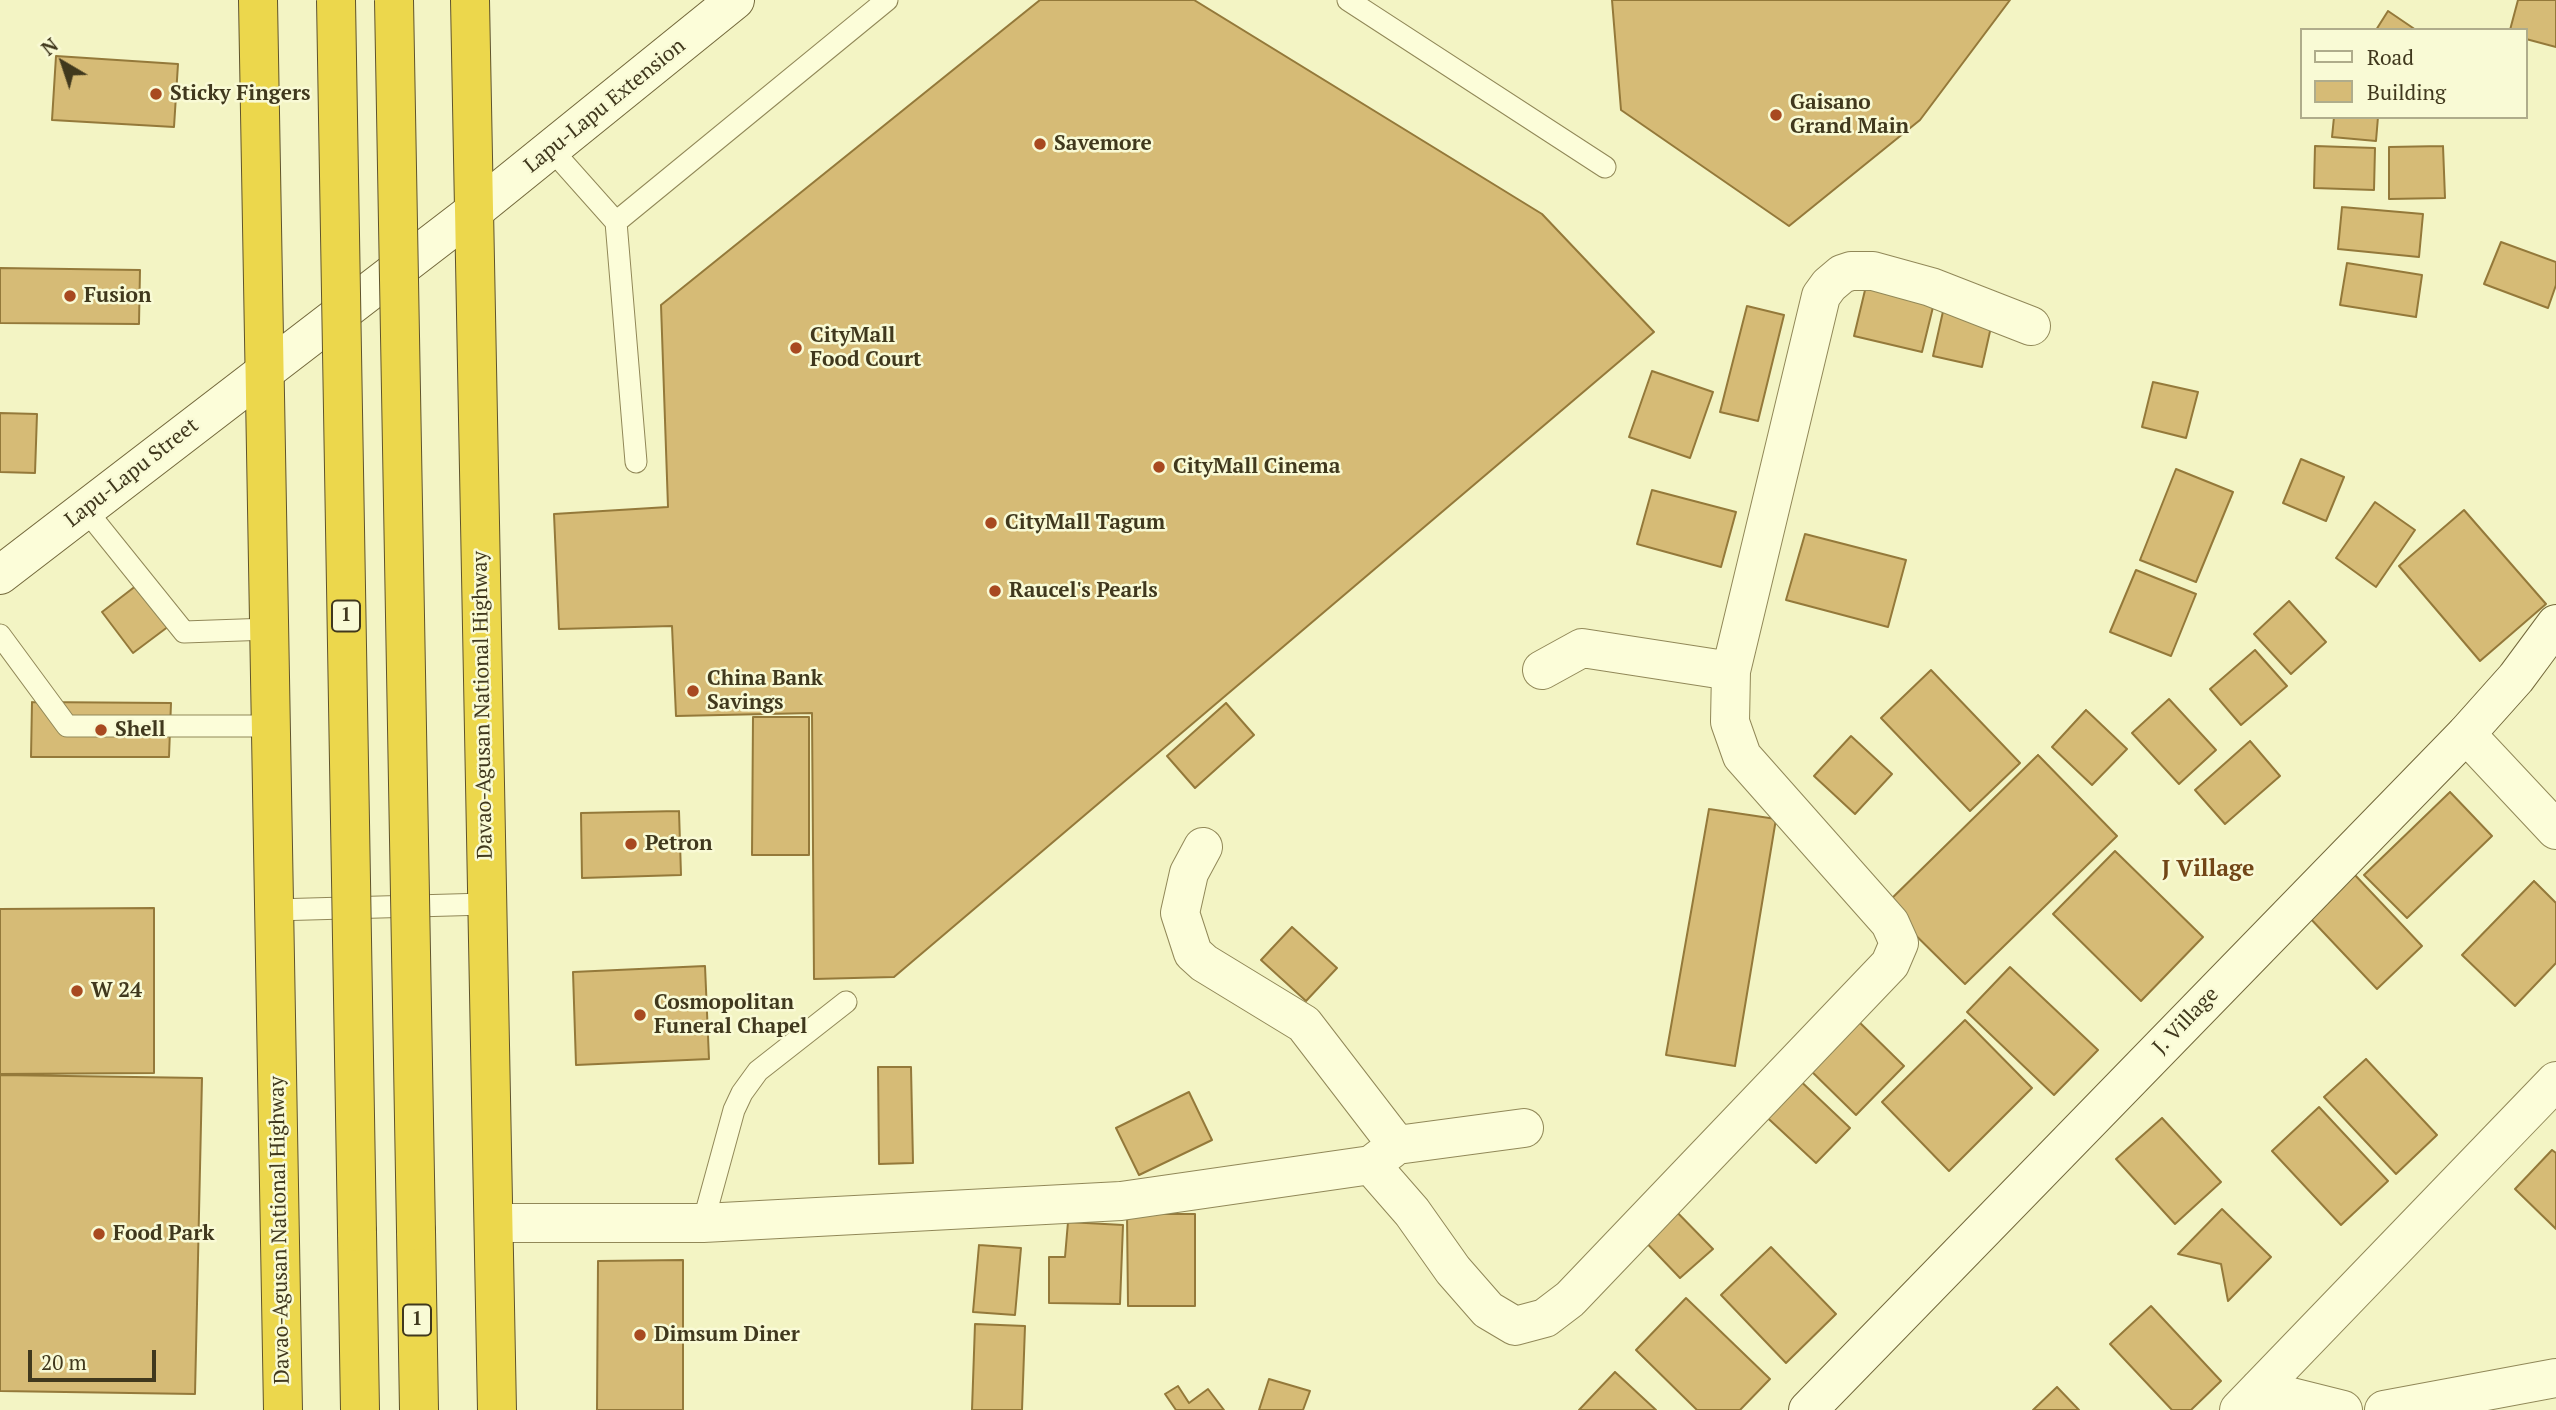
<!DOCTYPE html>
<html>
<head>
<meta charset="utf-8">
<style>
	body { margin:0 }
	#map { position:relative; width:2556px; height:1410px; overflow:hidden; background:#f3f4c4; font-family:"PT Serif",serif }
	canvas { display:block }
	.legend { position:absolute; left:2300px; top:28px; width:228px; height:91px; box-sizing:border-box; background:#f9fad5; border:2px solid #afac8b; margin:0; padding:9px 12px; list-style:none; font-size:21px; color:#40381d }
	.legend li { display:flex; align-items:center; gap:14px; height:35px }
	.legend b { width:35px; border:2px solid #afac8b }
	.north { position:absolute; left:28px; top:28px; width:70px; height:70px; -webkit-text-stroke:5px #f9fad5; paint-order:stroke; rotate:321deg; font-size:19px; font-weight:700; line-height:28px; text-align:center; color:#40381d }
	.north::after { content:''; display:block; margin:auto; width:24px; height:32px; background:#40381d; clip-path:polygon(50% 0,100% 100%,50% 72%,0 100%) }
	.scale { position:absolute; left:28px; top:1350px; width:128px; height:32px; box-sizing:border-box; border:4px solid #40381d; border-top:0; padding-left:9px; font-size:21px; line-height:24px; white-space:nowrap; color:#40381d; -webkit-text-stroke:5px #f9fad5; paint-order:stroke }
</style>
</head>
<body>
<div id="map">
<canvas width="2556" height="1410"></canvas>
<ul class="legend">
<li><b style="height:9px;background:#fcfdd9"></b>Road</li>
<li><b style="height:19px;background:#d6bb76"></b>Building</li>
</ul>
<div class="north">N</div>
<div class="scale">20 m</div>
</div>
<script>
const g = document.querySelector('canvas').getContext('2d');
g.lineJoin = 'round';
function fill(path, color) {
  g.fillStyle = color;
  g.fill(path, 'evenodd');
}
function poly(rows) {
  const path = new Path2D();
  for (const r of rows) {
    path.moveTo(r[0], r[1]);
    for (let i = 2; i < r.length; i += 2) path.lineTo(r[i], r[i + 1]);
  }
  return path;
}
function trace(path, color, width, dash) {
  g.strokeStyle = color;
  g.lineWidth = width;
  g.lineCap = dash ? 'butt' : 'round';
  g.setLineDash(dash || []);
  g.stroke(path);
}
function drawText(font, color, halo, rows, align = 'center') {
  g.font = font + ' "PT Serif",serif';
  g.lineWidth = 5;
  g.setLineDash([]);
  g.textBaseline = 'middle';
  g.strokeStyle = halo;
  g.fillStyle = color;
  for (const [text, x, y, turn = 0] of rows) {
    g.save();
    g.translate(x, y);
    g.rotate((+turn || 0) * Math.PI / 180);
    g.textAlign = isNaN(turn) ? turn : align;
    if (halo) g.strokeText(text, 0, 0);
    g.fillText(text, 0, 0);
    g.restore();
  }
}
const building = poly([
	[1040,0,1194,0,1542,214,1654,332,894,977,814,979,812,713,676,716,672,626,559,629,554,514,668,507,661,305,1040,0],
	[1612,0,2010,0,1920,120,1789,226,1621,110,1612,0],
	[2518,0,2556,0,2556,47,2526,39,2526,30,2510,30,2518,0],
	[2388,11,2416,30,2376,30,2388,11],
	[56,56,178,64,174,127,52,120,56,56],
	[2334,117,2378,117,2376,141,2332,137,2334,117],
	[2315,146,2375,148,2374,190,2314,188,2315,146],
	[2443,146,2445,198,2389,199,2389,147,2443,146],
	[2342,207,2423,214,2419,257,2338,249,2342,207],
	[2501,242,2556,262,2556,285,2548,308,2484,284,2501,242],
	[2347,263,2422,275,2416,317,2340,305,2347,263],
	[0,268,140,270,139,324,0,323,0,268],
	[1866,286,1934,303,1922,352,1854,336,1866,286],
	[1747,306,1784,315,1758,421,1720,412,1747,306],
	[1944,307,1993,318,1982,367,1933,356,1944,307],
	[1652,371,1713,392,1690,458,1629,437,1652,371],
	[2153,382,2198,392,2186,438,2142,427,2153,382],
	[0,413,37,414,35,473,0,472,0,413],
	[2301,459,2344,477,2326,521,2283,503,2301,459],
	[2176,469,2233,492,2196,582,2140,560,2176,469],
	[1652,490,1736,512,1721,567,1637,544,1652,490],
	[2375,502,2415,530,2376,587,2336,558,2375,502],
	[2464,510,2546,604,2480,661,2399,566,2464,510],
	[1805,534,1906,560,1888,627,1786,600,1805,534],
	[2136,570,2196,594,2171,656,2110,632,2136,570],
	[137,585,169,626,133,653,102,612,137,585],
	[2289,601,2326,642,2291,674,2254,634,2289,601],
	[2255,650,2287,686,2241,725,2210,689,2255,650],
	[1931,670,2020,763,1970,811,1881,718,1931,670],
	[2169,699,2216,750,2179,784,2132,733,2169,699],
	[32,702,171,703,169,757,31,757,32,702],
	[1226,703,1254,735,1195,788,1167,756,1226,703],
	[2086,710,2127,749,2092,785,2052,747,2086,710],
	[753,717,809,717,809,855,752,855,753,717],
	[1851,736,1892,774,1855,814,1814,776,1851,736],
	[2250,741,2280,776,2225,824,2195,790,2250,741],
	[2038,755,2117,836,1965,984,1885,905,2038,755],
	[2450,792,2492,836,2407,918,2364,875,2450,792],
	[1709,809,1776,819,1735,1066,1666,1055,1709,809],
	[679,811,681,875,582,878,581,813,679,811],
	[2115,851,2203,937,2141,1001,2053,914,2115,851],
	[2354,874,2422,946,2377,989,2308,916,2354,874],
	[2534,881,2556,903,2556,963,2515,1006,2462,955,2534,881],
	[154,908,154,1073,0,1074,0,909,154,908],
	[1292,927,1337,968,1306,1001,1261,960,1292,927],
	[705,966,709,1059,576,1065,573,972,705,966],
	[2010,967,2098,1050,2054,1095,1967,1012,2010,967],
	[1852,1015,1904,1066,1856,1115,1804,1064,1852,1015],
	[1965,1020,2032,1088,1949,1171,1882,1102,1965,1020],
	[2366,1059,2437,1135,2396,1174,2324,1097,2366,1059],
	[878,1067,911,1067,913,1163,879,1164,878,1067],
	[1792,1073,1850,1128,1816,1163,1758,1109,1792,1073],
	[0,1075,202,1078,195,1394,0,1391,0,1075],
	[1189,1092,1212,1140,1139,1175,1116,1128,1189,1092],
	[2319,1107,2388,1181,2341,1225,2272,1151,2319,1107],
	[2162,1118,2221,1182,2175,1224,2116,1159,2162,1118],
	[2552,1150,2556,1153,2556,1229,2515,1189,2552,1150],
	[1669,1204,1713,1249,1680,1278,1637,1233,1669,1204],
	[2222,1209,2271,1257,2228,1301,2221,1264,2178,1254,2222,1209],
	[1127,1214,1195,1214,1195,1306,1128,1306,1127,1214],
	[1068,1222,1123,1225,1120,1304,1049,1303,1049,1257,1065,1257,1068,1222],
	[979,1245,1021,1248,1015,1315,973,1312,979,1245],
	[1771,1247,1836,1314,1786,1363,1721,1295,1771,1247],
	[683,1260,683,1410,597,1410,598,1261,683,1260],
	[1686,1298,1770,1379,1740,1410,1697,1410,1636,1350,1686,1298],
	[2151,1306,2221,1381,2191,1410,2172,1410,2110,1344,2151,1306],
	[975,1324,1025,1326,1022,1410,972,1410,975,1324],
	[1615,1372,1656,1410,1579,1410,1615,1372],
	[1269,1379,1310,1391,1303,1410,1259,1410,1269,1379],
	[1178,1386,1189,1403,1208,1389,1224,1410,1176,1410,1165,1394,1178,1386],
	[2057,1387,2079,1410,2033,1410,2057,1387]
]);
const lane = poly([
	[1348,0,1605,167],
	[551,149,616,222,887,0],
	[616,222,636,462],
	[85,509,184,632,269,629],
	[0,635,67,726,271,726],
	[274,910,486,904],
	[703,1223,734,1110,742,1093,758,1071,846,1002]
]);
const street = poly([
	[1542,670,1582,648,1731,671],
	[2466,734,2556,830],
	[1203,847,1189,873,1180,913,1193,953,1204,963,1304,1024,1397,1145],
	[1524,1128,1397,1145,1371,1165,1412,1212,1453,1270,1488,1310,1515,1326,1545,1318,1570,1299,1890,964,1899,943,1890,923,1742,756,1730,722,1731,671,1821,296,1829,285,1842,274,1851,271,1873,271,1931,287,2031,326],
	[494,1223,703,1223,1121,1201,1371,1165],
	[2259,1389,2343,1410],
	[2239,1410,2556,1081],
	[2384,1410,2556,1378]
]);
const secondary = poly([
	[0,575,474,211,735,0],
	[1808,1410,2466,734,2516,678,2556,624]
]);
const highway = poly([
	[258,0,283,1410],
	[470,0,497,1410],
	[416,1231,419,1410],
	[357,1232,360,1410]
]);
const highwayBridge = poly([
	[336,0,357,1232],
	[394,0,416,1231]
]);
const markers = [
	[156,94,7,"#a84920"],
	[1776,115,7,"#a84920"],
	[1040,144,7,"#a84920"],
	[70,296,7,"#a84920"],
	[796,348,7,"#a84920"],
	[1159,467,7,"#a84920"],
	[991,523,7,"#a84920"],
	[995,591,7,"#a84920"],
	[693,691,7,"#a84920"],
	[101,730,7,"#a84920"],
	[631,844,7,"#a84920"],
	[77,991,7,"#a84920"],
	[640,1015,7,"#a84920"],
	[99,1234,7,"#a84920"],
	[640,1335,7,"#a84920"]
];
const shields = [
	[346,616,28],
	[417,1320,28]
];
const shieldNames = [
	["1",346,616],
	["1",417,1320]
];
const poiNames = [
	["Sticky Fingers",170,94],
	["Gaisano",1790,103],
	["Grand Main",1790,127],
	["Savemore",1054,144],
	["Fusion",84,296],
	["CityMall",810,336],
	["Food Court",810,360],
	["CityMall Cinema",1173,467],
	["CityMall Tagum",1005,523],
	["Raucel's Pearls",1009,591],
	["China Bank",707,679],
	["Savings",707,703],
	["Shell",115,730],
	["Petron",645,844],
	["W 24",91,991],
	["Cosmopolitan",654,1003],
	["Funeral Chapel",654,1027],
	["Food Park",113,1234],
	["Dimsum Diner",654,1335]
];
const streetNames = [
	["Lapu-Lapu Extension",605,106,-39],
	["Lapu-Lapu Street",132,473,-38],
	["Davao-Agusan National Highway",483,705,-91],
	["J. Village",2186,1021,-46],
	["Davao-Agusan National Highway",280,1230,-91]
];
const neighbourhoodNames = [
	["J Village",2208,869]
];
fill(building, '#d6bb76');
trace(building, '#94793a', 2);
trace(lane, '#918858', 23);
trace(street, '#918858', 40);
trace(secondary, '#73683b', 40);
trace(highway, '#5f532c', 40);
trace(lane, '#fcfdd9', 21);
trace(street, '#fcfdd9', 38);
trace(secondary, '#fcfdd9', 38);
trace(highway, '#ecd74c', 38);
trace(highwayBridge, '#5f532c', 40, []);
trace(highwayBridge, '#ecd74c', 38);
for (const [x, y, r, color] of markers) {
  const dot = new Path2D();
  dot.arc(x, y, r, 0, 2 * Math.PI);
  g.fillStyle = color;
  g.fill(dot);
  trace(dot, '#f9fad5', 2.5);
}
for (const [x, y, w] of shields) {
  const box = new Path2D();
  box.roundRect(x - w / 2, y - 15.5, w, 31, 5);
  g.fillStyle = '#f9fad5';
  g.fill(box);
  trace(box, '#40381d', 2);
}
drawText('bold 19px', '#40381d', null, shieldNames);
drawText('bold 21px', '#40381d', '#f9fad5', poiNames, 'left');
drawText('21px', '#40381d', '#f9fad5', streetNames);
drawText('bold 23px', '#724617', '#f9fad5', neighbourhoodNames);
</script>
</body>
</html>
